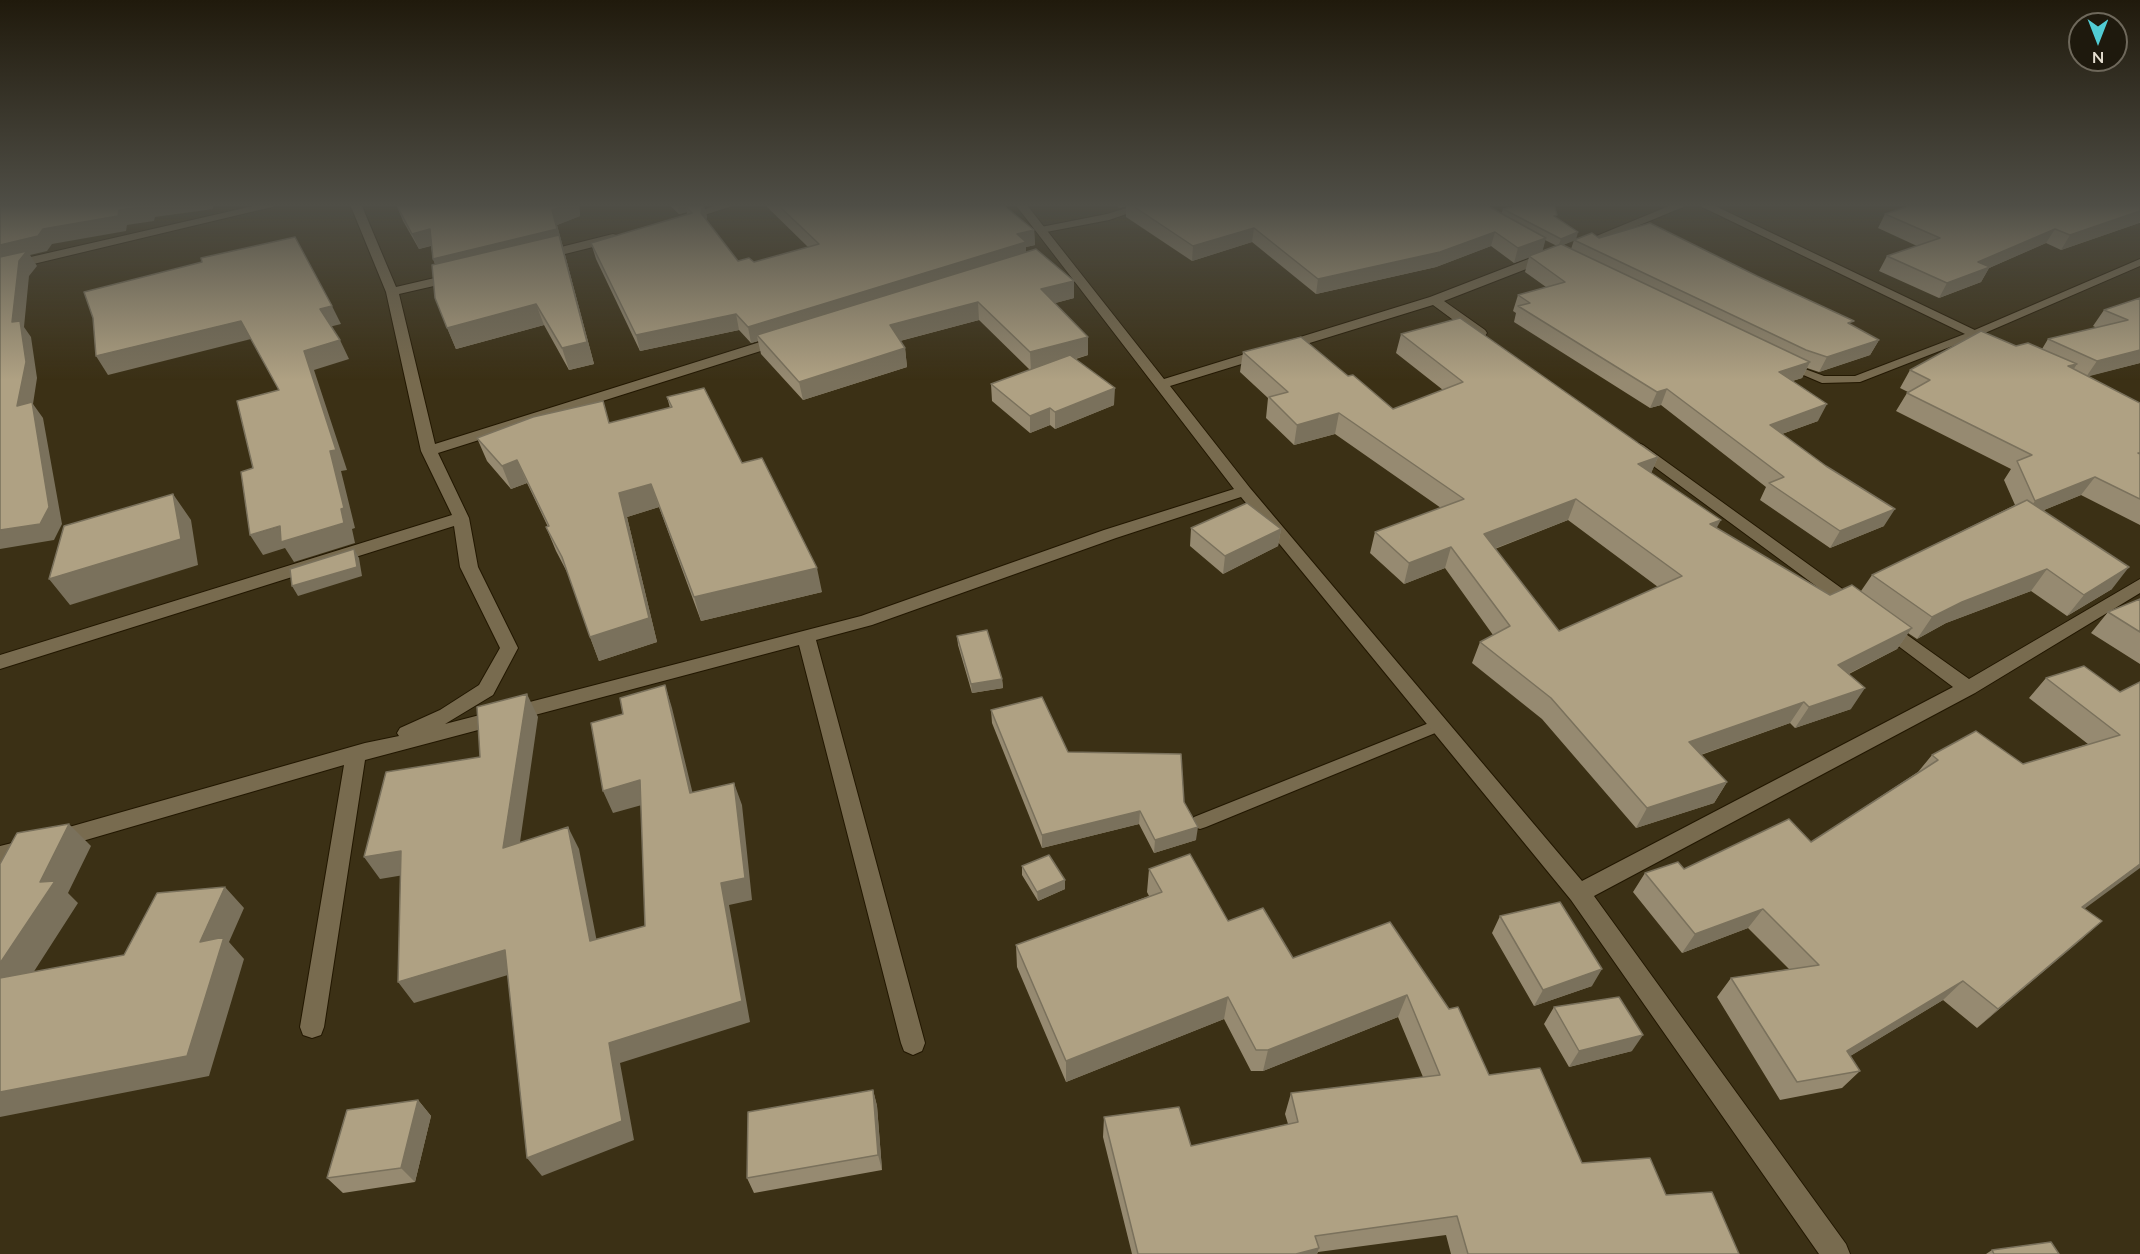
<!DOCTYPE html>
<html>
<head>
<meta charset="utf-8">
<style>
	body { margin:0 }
	#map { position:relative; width:2140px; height:1254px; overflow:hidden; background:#3b3015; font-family:Lato,sans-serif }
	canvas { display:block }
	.north { position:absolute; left:2068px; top:12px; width:60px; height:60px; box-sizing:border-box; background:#1e190d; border:2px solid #6e685b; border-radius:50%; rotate:180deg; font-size:16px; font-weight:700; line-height:24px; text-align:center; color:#e6dfd0 }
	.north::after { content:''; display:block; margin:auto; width:21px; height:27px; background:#51ccd4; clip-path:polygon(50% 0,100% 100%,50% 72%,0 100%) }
</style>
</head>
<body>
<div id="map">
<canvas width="2140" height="1254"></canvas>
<div class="north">N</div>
</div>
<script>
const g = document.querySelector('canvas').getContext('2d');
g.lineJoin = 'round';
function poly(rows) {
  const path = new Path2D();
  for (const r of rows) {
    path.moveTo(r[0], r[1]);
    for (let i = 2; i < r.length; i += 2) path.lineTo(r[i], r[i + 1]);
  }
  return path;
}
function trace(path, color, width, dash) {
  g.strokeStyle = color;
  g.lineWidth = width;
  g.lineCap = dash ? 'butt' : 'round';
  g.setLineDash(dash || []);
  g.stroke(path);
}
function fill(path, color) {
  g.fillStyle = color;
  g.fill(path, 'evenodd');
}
const service = poly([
	[1140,204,1155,204,1109,220,1041,233,1036,230,1041,227,1107,214,1140,204],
	[2140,259,2140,266,1978,336,1860,382,1822,383,1780,365,1786,362,1824,376,1855,376,1970,332,2140,259],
	[1439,719,1445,721,1447,725,1445,729,1206,827,1200,829,1194,827,1191,822,1194,817,1439,719]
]);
const minor = poly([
	[262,204,284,204,0,272,0,264,262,204],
	[350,204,361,204,396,287,456,273,462,277,460,280,399,294,435,444,776,337,786,337,788,340,786,343,438,453,469,518,478,567,518,648,493,695,445,724,861,616,1104,530,1234,489,1015,204,1026,204,1164,379,1430,297,1544,253,1552,253,1552,259,1444,301,1485,330,1487,333,1485,336,1475,336,1433,305,1170,386,1250,488,1582,881,1953,687,1877,630,1874,626,1877,622,1883,620,1889,622,1969,679,2140,579,2140,593,1975,693,1594,896,1846,1244,1850,1254,1819,1254,1571,900,1241,497,1116,538,872,625,816,640,925,1043,922,1051,913,1055,904,1051,901,1043,799,645,365,760,324,1027,321,1035,312,1038,303,1035,300,1027,344,765,55,849,47,846,44,840,47,834,55,831,365,743,399,736,397,733,400,728,440,710,479,685,500,648,460,567,454,526,0,669,0,655,452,515,421,451,386,292,350,204],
	[720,204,738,204,683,222,677,219,720,204],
	[1674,204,1690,204,1592,245,1584,245,1582,242,1674,204],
	[1696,204,1711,204,2004,344,2002,347,1992,347,1696,204],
	[613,234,617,235,617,241,541,260,535,256,537,253,613,234],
	[1638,443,1643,445,1862,603,1865,607,1862,611,1850,611,1633,451,1630,448,1638,443],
	[28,839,36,842,39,848,36,854,0,864,0,846,28,839]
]);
const wall = poly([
	[396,204,579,204,580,216,557,225,594,364,569,370,544,325,456,349,435,298,435,264,433,259,431,246,419,249,403,221],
	[668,204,709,204,704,206,707,217,706,220,738,261,754,262,808,247,764,204,1002,204,1034,230,1035,245,1026,247,1026,252,1074,281,1074,298,1055,303,1088,337,1088,355,1076,359,1114,405,1055,429,1050,425,1030,433,992,401,991,384,1030,370,979,320,900,341,905,348,907,367,803,400,761,354,758,341,751,343,739,330,640,351,596,259,591,243,687,214,687,212,679,214],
	[1116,204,1473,204,1478,207,1501,214,1503,209,1556,217,1576,239,1599,238,1851,325,1879,340,1870,355,1819,372,1807,368,1802,378,1792,381,1818,421,1782,434,1884,526,1830,548,1760,500,1766,487,1661,405,1650,408,1514,322,1516,313,1513,311,1518,295,1546,287,1525,272,1529,257,1514,263,1491,246,1436,267,1316,294,1252,242,1192,261,1126,217,1126,206,1119,208],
	[1545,240,1557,246,1542,251],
	[1574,240,1571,249,1563,245],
	[2140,204,2140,223,2139,223,2061,250,2046,243,1989,268,1981,282,1939,298,1879,271,1887,256,1917,246,1878,228,1885,214],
	[2140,298,2140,363,2088,376,2140,403,2140,525,2081,495,2044,510,2112,589,2067,616,2031,591,1946,623,1917,639,1908,633,1897,649,1849,674,1851,709,1795,728,1790,723,1701,755,1727,782,1714,803,1636,828,1542,719,1472,663,1480,642,1493,635,1445,568,1404,584,1370,553,1375,532,1441,508,1335,434,1294,445,1266,418,1268,398,1240,372,1243,352,1348,376,1393,409,1443,390,1396,353,1401,334,1658,457,1651,473,1717,528,1830,595,1861,591,1872,575,2015,505,2004,480,2011,469,1896,411,1907,393,1908,392,1900,388,1910,370,2016,346,2042,349,2048,339,2097,328,2093,326,2104,310],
	[1568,520,1658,587,1559,631,1495,549],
	[667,397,742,463,822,592,701,621,659,507,627,517,657,642,599,661,590,637,568,574,556,551,546,527,548,527,527,483,511,489,487,461,477,438,610,423,670,408],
	[1191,528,1281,529,1278,546,1223,574,1190,546],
	[2140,599,2140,664,2091,633,2108,612],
	[957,636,1002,679,1003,688,972,693,958,645],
	[2046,678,2120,692,2140,682,2085,909,2102,921,1977,1028,1943,1000,1850,1056,1860,1071,1842,1088,1780,1100,1717,997,1731,978,1789,969,1748,928,1682,953,1633,892,1645,873,1684,869,1811,842,1918,772,1932,755,2023,764,2088,744,2029,698],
	[991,710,1068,752,1184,802,1196,840,1154,853,1139,824,1042,848,992,723],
	[1022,866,1065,889,1038,901,1022,875],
	[1149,869,1228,921,1293,958,1390,922,1489,1075,1582,1163,1666,1195,1739,1254,1451,1254,1446,1235,1318,1252,1317,1254,1132,1254,1103,1137,1104,1117,1191,1146,1288,1124,1285,1114,1291,1093,1423,1077,1398,1017,1263,1071,1251,1071,1224,1019,1066,1082,1017,967,1016,945,1149,896,1147,892],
	[1500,916,1592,986,1534,1006,1492,933],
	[1554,1007,1632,1051,1569,1067,1544,1024],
	[873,1090,877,1106,882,1170,754,1193,747,1178],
	[418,1100,431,1116,415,1182,343,1193,327,1178],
	[1992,1250,2059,1254,1986,1254]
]);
const shadedWall = poly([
	[146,204,214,204,213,209,155,217,154,221,127,225,126,231,52,244,47,251,30,255,37,266,29,276,24,327,31,337,37,378,33,404,43,418,62,524,54,540,0,549,0,530,17,406,12,322,0,262,0,245,43,229],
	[568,204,579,204,580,216,557,225,594,364,569,370,562,348,561,244,439,274,433,259],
	[677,204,709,204,704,206,707,217,704,228,701,213,686,207,687,212,679,214],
	[1119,204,1126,204,1126,206,1119,208],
	[2140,211,2140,221,2139,223,2061,250,2070,235],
	[1254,228,1252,242,1192,261,1193,246],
	[430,229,436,244,419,249,412,234],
	[2055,229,2046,243,1989,268,1981,282,1939,298,1947,283,1978,262],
	[1034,230,1035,245,1026,247,1026,257,757,335,758,341,751,343,748,327,1017,234],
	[1495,232,1491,246,1436,267,1316,294,1318,279],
	[1578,232,1576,240,1558,247,1561,239],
	[1546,238,1542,253,1514,263,1518,248],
	[1074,281,1074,298,1041,307,1041,289],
	[978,302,979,320,892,343,890,325],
	[536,304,544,325,456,349,447,328],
	[332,306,341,324,329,327,320,309],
	[736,314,739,330,640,351,636,335],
	[241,321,251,339,108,375,96,356],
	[1088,337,1088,355,1031,371,1030,352],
	[340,340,349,359,314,370,347,470,341,471,355,528,352,529,355,543,294,562,285,548,263,555,250,535,341,509,304,351],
	[1879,340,1870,355,1819,372,1827,357],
	[905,348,907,367,803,400,799,382],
	[2140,350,2140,363,2086,377,2097,361],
	[1810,362,1802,378,1771,388,1779,372],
	[2077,364,2065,382,2068,366],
	[1115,388,1114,405,1055,429,1055,412],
	[1667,389,1661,405,1650,408,1657,392],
	[1827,404,1818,421,1762,441,1770,425],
	[1050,408,1050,425,1030,433,1030,416],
	[1339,413,1335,434,1294,445,1297,425],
	[1658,457,1649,478,1638,464],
	[517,460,527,483,511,489,502,466],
	[2095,477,2081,495,2022,519,2035,501],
	[651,484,659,507,627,517,657,642,599,661,590,637,619,493],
	[173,494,191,520,198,565,70,605,49,579],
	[1576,499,1568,520,1478,555,1484,534],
	[1895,509,1884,526,1830,548,1840,531],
	[1721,520,1710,540,1710,524],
	[1281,529,1278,546,1223,574,1225,556],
	[1451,547,1445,568,1404,584,1409,563],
	[354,549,359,558,362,576,298,596,292,586],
	[2129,567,2112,589,2067,616,2084,595],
	[817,568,822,592,701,621,694,597],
	[2047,569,2031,591,1946,623,1917,639,1932,617,1962,602],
	[1912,628,1897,649,1824,686,1838,665],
	[1002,679,1003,688,972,693,971,684],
	[665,685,672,708,698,815,690,793],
	[1865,688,1851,709,1795,728,1809,707],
	[527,694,538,717,516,870,503,848],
	[1804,702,1790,723,1677,763,1689,742],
	[640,780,649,803,613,813,603,791],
	[1727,782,1714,803,1636,828,1647,808],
	[734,783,742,805,752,900,729,905,750,1022,620,1063,634,1140,542,1176,527,1158,721,883],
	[1140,811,1139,824,1042,848,1042,835],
	[69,824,91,846,68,893,78,903,15,1001,0,989,0,963,40,882],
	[568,827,579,849,601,963,590,941],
	[1198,827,1196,840,1154,853,1155,840],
	[401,851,416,873,380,879,364,857],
	[2140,864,2140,868,2061,926,2082,907],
	[1065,880,1065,889,1038,901,1037,892],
	[225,887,244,908,229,942,244,959,209,1076,0,1117,0,1092,200,942],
	[1763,909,1748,928,1682,953,1695,934],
	[2102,921,2081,940,1977,1028,1998,1009],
	[505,950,518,972,414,1003,398,982],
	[1602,969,1592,986,1534,1006,1543,990],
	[1963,981,1943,1000,1829,1069,1847,1051],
	[1407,995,1398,1017,1263,1071,1268,1050],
	[1228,997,1224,1019,1066,1082,1066,1061],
	[1643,1035,1632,1051,1569,1067,1579,1051],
	[873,1090,877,1106,882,1170,878,1155],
	[418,1100,431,1116,415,1182,401,1168],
	[1319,1248,1317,1254,1296,1254]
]);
const building = poly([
	[0,204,146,204,146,206,119,210,118,216,43,229,38,236,0,245,0,204],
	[396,204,568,204,552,210,557,229,433,259,430,229,412,234,396,204],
	[695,204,703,204,701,213,738,261,749,258,754,262,819,244,777,204,1002,204,1034,230,1017,234,1026,242,748,327,736,314,636,335,591,243,692,213,686,207,695,204],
	[1130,204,1473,204,1478,207,1486,205,1546,238,1518,248,1495,232,1440,252,1318,279,1254,228,1193,246,1130,204],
	[1527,204,1554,204,1557,215,1554,216,1578,232,1561,239,1503,209,1527,204],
	[1916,204,2140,204,2140,211,2070,235,2055,229,1978,262,1990,267,1947,283,1887,256,1940,238,1885,214,1916,204],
	[1650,223,1757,276,1854,321,1848,323,1879,340,1827,357,1806,350,1574,240,1592,233,1599,238,1650,223],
	[559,235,587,342,562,348,536,304,447,328,435,298,432,265,559,235],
	[295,237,332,306,320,309,340,340,304,351,336,450,330,451,344,508,341,509,344,523,281,542,280,526,250,535,241,472,253,468,237,401,279,390,241,321,96,356,93,318,84,292,202,262,201,258,295,237],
	[1561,244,1810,362,1779,372,1827,404,1770,425,1826,466,1895,509,1840,531,1769,483,1784,477,1667,389,1657,392,1518,306,1530,303,1518,295,1565,282,1529,256,1561,244],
	[1036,249,1074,281,1041,289,1088,337,1030,352,978,302,890,325,905,348,799,382,757,335,1036,249],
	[27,251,19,261,12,322,20,321,26,362,17,406,32,402,49,507,40,524,0,530,0,257,27,251],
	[2140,298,2140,350,2097,361,2048,339,2128,320,2104,310,2140,298],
	[1460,318,1658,457,1638,464,1721,520,1710,524,1830,595,1852,585,1912,628,1838,665,1865,688,1809,707,1804,702,1689,742,1727,782,1647,808,1551,698,1480,642,1510,626,1451,547,1409,563,1375,532,1464,499,1339,413,1297,425,1269,397,1288,392,1243,352,1301,337,1348,376,1353,375,1393,409,1463,382,1401,334,1460,318],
	[1576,499,1682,576,1559,631,1484,534,1576,499],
	[1981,331,2016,346,2028,343,2077,364,2068,366,2140,403,2140,453,2138,453,2140,454,2140,499,2095,477,2035,501,2017,461,2032,455,1907,393,1930,380,1910,370,1981,331],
	[1070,355,1115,388,1055,412,1050,408,1030,416,991,384,1070,355],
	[704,388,742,463,762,458,817,568,694,597,651,484,619,493,649,618,590,637,562,557,546,527,549,526,517,460,502,466,477,438,533,417,603,401,609,423,672,407,667,397,704,388],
	[173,494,181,539,49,579,64,526,173,494],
	[2027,500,2129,567,2084,595,2047,569,1962,602,1932,617,1872,575,2027,500],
	[1247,503,1281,529,1225,556,1191,528,1247,503],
	[354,549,357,567,292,586,290,569,354,549],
	[2140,599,2140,632,2108,612,2140,599],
	[987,630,1002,679,971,684,957,636,987,630],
	[2084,666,2120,692,2140,682,2140,864,2082,907,2102,921,1998,1009,1963,981,1847,1051,1860,1071,1797,1082,1731,978,1819,965,1763,909,1695,934,1645,873,1678,862,1684,869,1789,819,1811,842,1938,760,1932,755,1976,731,2023,764,2120,735,2046,678,2084,666],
	[665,685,690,793,734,783,745,878,721,883,742,1001,609,1043,622,1121,527,1158,505,950,398,982,401,851,364,857,386,772,480,757,477,707,527,694,503,848,568,827,590,941,645,926,640,780,603,791,591,723,623,714,620,698,665,685],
	[1042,697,1068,752,1181,754,1184,802,1198,827,1155,840,1140,811,1042,835,991,710,1042,697],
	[69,824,40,882,55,881,0,963,0,864,17,833,69,824],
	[1190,854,1228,921,1263,908,1293,958,1390,922,1449,1009,1458,1007,1489,1075,1540,1068,1582,1163,1650,1158,1666,1195,1712,1192,1739,1254,1468,1254,1457,1216,1315,1236,1319,1248,1296,1254,1138,1254,1104,1117,1179,1107,1191,1146,1298,1122,1291,1093,1440,1075,1407,995,1268,1050,1256,1050,1228,997,1066,1061,1016,945,1162,892,1149,869,1190,854],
	[1049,855,1065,880,1037,892,1022,866,1049,855],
	[225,887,200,942,224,937,187,1056,0,1092,0,978,124,955,157,893,225,887],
	[1560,902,1602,969,1543,990,1500,916,1560,902],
	[1619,997,1643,1035,1579,1051,1554,1007,1619,997],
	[873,1090,878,1155,747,1178,748,1112,873,1090],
	[418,1100,401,1168,327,1178,347,1110,418,1100],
	[2051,1242,2059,1254,1994,1254,1992,1250,2051,1242]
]);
trace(service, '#221700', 2);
trace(minor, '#221700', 2);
fill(service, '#786b4f');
fill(minor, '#786b4f');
fill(wall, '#968a71');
fill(shadedWall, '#7a715c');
fill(building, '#afa183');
trace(building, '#7a715c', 1.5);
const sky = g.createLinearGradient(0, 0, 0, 380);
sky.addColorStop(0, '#201a0c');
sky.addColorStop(0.54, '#4f4e46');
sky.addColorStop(1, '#4f4e4600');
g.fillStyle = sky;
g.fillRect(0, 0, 2140, 380);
</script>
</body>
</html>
